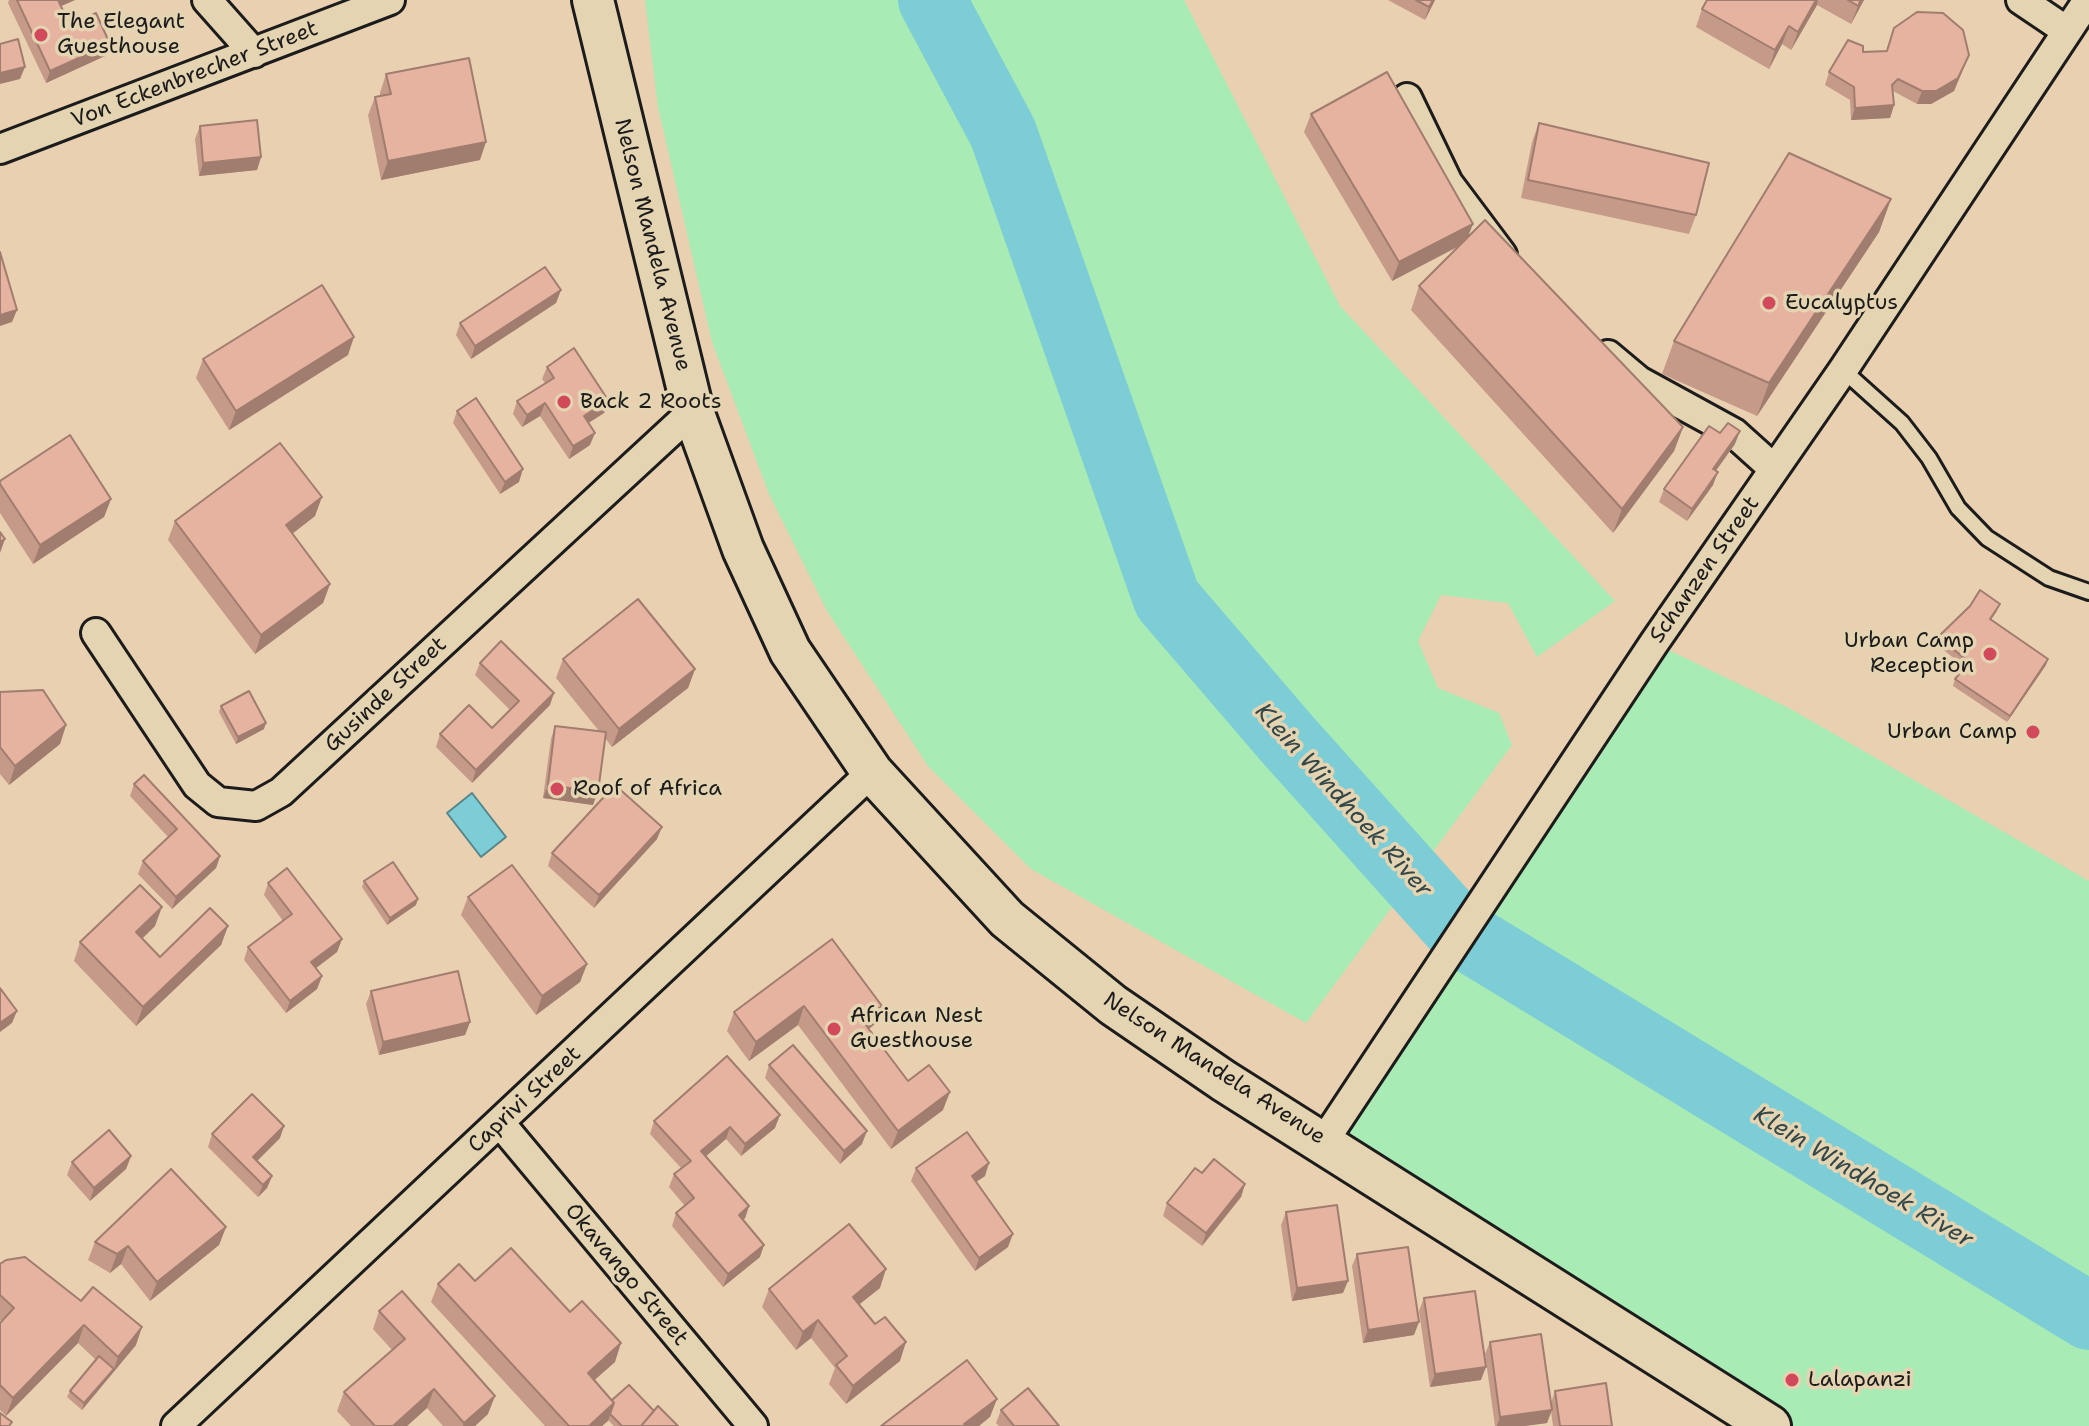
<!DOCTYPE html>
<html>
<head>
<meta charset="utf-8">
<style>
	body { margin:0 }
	canvas { display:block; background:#e9d0b0 }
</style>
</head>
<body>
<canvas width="2089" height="1426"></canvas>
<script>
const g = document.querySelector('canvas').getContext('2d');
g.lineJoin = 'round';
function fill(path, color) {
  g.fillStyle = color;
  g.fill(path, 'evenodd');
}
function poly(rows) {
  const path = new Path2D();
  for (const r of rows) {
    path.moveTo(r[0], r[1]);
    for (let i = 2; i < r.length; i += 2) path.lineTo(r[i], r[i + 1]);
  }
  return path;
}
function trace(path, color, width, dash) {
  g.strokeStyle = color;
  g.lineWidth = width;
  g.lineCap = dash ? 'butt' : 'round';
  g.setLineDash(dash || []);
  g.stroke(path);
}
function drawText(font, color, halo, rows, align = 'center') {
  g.font = font + ' "Shantell Sans",sans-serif';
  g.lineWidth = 7;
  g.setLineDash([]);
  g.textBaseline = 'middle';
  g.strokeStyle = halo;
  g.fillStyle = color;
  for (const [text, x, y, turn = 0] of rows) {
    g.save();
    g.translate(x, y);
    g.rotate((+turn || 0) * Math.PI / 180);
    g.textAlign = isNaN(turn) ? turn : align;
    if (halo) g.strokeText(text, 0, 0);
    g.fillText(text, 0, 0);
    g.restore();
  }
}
const green = poly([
	[645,0,1184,0,1340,306,1615,601,1537,657,1508,603,1441,595,1418,641,1438,688,1499,713,1512,745,1306,1023,1031,869,928,766,827,611,769,494,712,342,658,107],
	[1654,643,1789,708,2089,881,2089,1426,1770,1426,1324,1141]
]);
const water = poly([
	[472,793,506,837,481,857,447,813,472,793]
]);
const river = poly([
	[932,0,1003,133,1167,599,1288,740,1462,934,2089,1316]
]);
const service = poly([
	[1843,370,1902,423,1929,458,1958,508,1987,538,2049,578,2089,592]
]);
const minor = poly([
	[207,0,254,53],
	[2021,0,2067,31],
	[1407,98,1448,183,1502,255],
	[0,149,390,0],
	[1608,355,1639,381,1734,433,1774,469],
	[96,633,197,785,218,802,256,806,281,792,693,411],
	[500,1123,753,1426],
	[1324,1141,1654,643,1843,370,2088,0],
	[176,1426,872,772]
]);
const secondary = poly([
	[593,0,693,411,743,549,790,651,872,772,1007,919,1113,1005,1224,1081,1770,1426]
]);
const wall = poly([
	[9,0,75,0,61,6,70,25,110,44,105,56,46,83,8,3],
	[1388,0,1435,0,1425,20],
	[1707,0,1864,0,1851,24,1817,5,1791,50,1782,44,1769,69,1696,27,1702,9],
	[1894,28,1964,67,1954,91,1931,104,1917,104,1893,91,1894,105,1890,118,1851,120,1850,100,1825,85,1829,72,1863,52,1887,51],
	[386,74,480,160,381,180,368,115,375,97,380,96,380,93],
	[1311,114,1469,236,1683,427,1674,451,1613,533,1411,310,1419,286,1458,247,1392,281,1304,132],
	[1539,123,1696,215,1689,234,1521,198,1532,142],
	[200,126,261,157,257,170,199,176,195,139],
	[1891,199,1879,232,1757,416,1662,374,1674,341],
	[561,290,556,303,471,359,456,335,460,323],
	[348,355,229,430,196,378,203,359],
	[547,367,608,400,604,413,588,423,590,445,569,459,540,416,522,427,513,414,517,401,545,383,542,379],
	[457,411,519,482,500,494,453,423],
	[1735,444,1716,471,1713,485,1687,521,1659,502,1664,489],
	[0,481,111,499,104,517,33,564,0,513],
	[315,516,292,534,330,584,323,603,255,654,168,540,175,521],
	[1998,610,1991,620,2046,665,2007,722,1953,686,1955,679,1965,667,1936,644,1938,637],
	[563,659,695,669,688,688,612,747,605,738,593,805,543,798,551,739,555,726,599,731,556,678],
	[480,663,550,705,472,783,436,747,440,734,492,728,510,710,475,675],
	[0,692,66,725,60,744,9,785,0,774],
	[221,706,264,729,236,744,219,712],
	[134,784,220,856,216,868,172,909,138,874,143,861,169,838,130,796],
	[657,839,594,908,548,866,552,853],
	[364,881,416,905,387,925,362,887],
	[268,883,342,939,337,952,316,968,322,976,317,989,286,1013,244,960,248,947,283,921,264,895],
	[468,897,587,964,580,982,536,1015,461,915],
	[155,926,142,939,160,957,228,926,221,945,136,1026,74,961,80,942],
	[832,939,882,1006,875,1024,869,1029,908,1081,943,1110,891,1149,798,1025,749,1061,727,1031,734,1012],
	[371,991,470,1022,465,1035,379,1055,366,1004],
	[769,1065,862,1144,840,1164,765,1078],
	[654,1121,775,1128,741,1156,726,1139,706,1156,749,1206,745,1218,743,1220,760,1257,723,1287,672,1226,676,1213,685,1206,669,1187,674,1174,681,1168,650,1134],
	[212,1134,280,1138,257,1161,272,1176,267,1188,258,1197,208,1147],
	[131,1156,126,1169,90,1201,67,1175,72,1162],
	[916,1168,985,1176,976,1182,1008,1247,975,1271,911,1181],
	[1202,1173,1245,1184,1241,1197,1202,1246,1163,1216,1167,1203],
	[1286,1212,1343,1293,1292,1301,1281,1225],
	[226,1227,219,1245,150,1301,121,1264,110,1273,88,1260,95,1242],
	[1357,1254,1414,1335,1363,1343,1352,1266],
	[0,1264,136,1345,82,1410,67,1397,70,1391,96,1360,78,1343,6,1416,0,1410,0,1323,2,1321,0,1320],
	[475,1281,615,1362,594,1380,612,1400,654,1411,678,1426,614,1426,608,1420,602,1426,545,1426,431,1302,438,1284],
	[880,1288,859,1304,900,1361,846,1404,829,1384,835,1368,811,1338,796,1350,762,1307,769,1289],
	[1424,1298,1481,1380,1430,1387,1419,1311],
	[379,1311,488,1414,475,1426,443,1426,427,1408,407,1426,351,1426,337,1411,344,1392,392,1350,373,1329],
	[1490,1342,1551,1403,1555,1391,1612,1426,1553,1426,1551,1411,1547,1423,1524,1426,1495,1426,1485,1354],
	[1001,1410,1059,1426,999,1426,996,1423]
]);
const shadedWall = poly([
	[56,0,75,0,52,10],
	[1433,0,1435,0,1425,20,1429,7],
	[1816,0,1818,0,1817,5,1791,50,1798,32],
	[1861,0,1864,0,1851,24,1858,6],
	[1789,26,1782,44,1769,69,1775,50],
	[110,44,105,56,46,83,50,71],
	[1969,55,1954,91,1931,104,1917,104,1922,91],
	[25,67,20,79,0,84,0,73],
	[1894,105,1890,118,1851,120,1855,108],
	[486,142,480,160,381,180,388,161],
	[261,157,257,170,199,176,203,163],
	[1891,199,1879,232,1757,416,1769,383],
	[1473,224,1466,242,1392,281,1399,262],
	[561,290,556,303,471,359,475,346],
	[17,310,12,322,0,326,0,315],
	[354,337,348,355,229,430,236,411],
	[608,400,604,413,579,429,584,416],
	[545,403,540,416,522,427,527,415],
	[1683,427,1674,451,1613,533,1622,509],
	[1740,431,1735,444,1708,481,1713,469],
	[595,433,590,445,569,459,573,446],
	[523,469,519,482,500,494,505,482],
	[1718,472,1713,485,1687,521,1692,509],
	[322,497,315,516,279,544,286,525],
	[111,499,104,517,33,564,40,545],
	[5,539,0,553,0,542],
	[330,584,323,603,255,654,261,635],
	[2048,659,2046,665,2007,722,2010,716],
	[695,669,688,688,612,747,619,729],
	[554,693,550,705,472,783,476,770],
	[266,723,264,729,236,744,238,737],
	[66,725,60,744,9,785,15,766],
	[548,785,598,792,593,805,543,798],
	[662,827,657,839,594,908,599,895],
	[220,856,216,868,172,909,176,897],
	[418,899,416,905,387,925,390,918],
	[162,907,155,926,129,951,136,932],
	[228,926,221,945,136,1026,143,1007],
	[342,939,337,952,307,975,311,962],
	[587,964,580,982,536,1015,542,996],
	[322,976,317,989,286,1013,290,1001],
	[804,1006,798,1025,749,1061,756,1042],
	[882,1006,875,1024,856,1039,862,1020],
	[17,1011,12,1023,0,1032,0,1023],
	[470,1022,465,1035,379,1055,383,1042],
	[950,1092,943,1110,891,1149,898,1131],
	[780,1115,775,1128,741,1156,745,1144],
	[284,1126,280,1138,248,1170,253,1157],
	[730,1127,726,1139,697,1164,701,1151],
	[867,1131,862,1144,840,1164,844,1151],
	[131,1156,126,1169,90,1201,94,1188],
	[989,1163,985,1176,967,1188,972,1176],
	[272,1176,267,1188,258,1197,263,1185],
	[1245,1184,1241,1197,1202,1246,1206,1233],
	[749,1206,745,1218,734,1228,739,1215],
	[226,1227,219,1245,150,1301,157,1282],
	[1013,1234,1008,1247,975,1271,979,1258],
	[764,1245,760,1257,723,1287,728,1274],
	[128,1246,121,1264,110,1273,117,1254],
	[886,1269,880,1288,846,1315,853,1297],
	[1348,1281,1343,1293,1292,1301,1297,1288],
	[818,1320,811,1338,796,1350,803,1332],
	[1419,1322,1414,1335,1363,1343,1368,1330],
	[84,1325,78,1343,6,1416,13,1398],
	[142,1327,136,1345,82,1410,84,1403,114,1369,118,1357],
	[906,1342,900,1361,846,1404,853,1386],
	[621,1343,615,1362,581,1392,588,1373],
	[1486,1367,1481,1380,1430,1387,1435,1374],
	[434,1389,427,1408,407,1426,393,1426],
	[495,1396,488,1414,475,1426,463,1426,464,1423],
	[997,1399,990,1417,979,1426,964,1426,964,1424],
	[614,1403,608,1421,602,1426,589,1426],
	[1552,1410,1547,1423,1524,1426,1497,1426,1500,1417]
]);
const building = poly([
	[17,0,58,0,70,25,96,13,110,44,50,71,17,0],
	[1416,0,1433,0,1429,7,1416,0],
	[1707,0,1816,0,1798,32,1789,26,1775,50,1702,9,1707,0],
	[1848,0,1861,0,1858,6,1848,0],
	[1917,12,1943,13,1963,30,1969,55,1958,78,1936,91,1922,91,1898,79,1892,85,1894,105,1855,108,1854,87,1829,72,1848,40,1863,46,1863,52,1887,51,1894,28,1917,12],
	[18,39,25,67,0,73,0,44,18,39],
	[469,58,486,142,388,161,375,97,391,94,386,74,469,58],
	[1387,72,1473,224,1399,262,1311,114,1387,72],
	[257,120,261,157,203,163,200,126,257,120],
	[1539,123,1709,163,1696,215,1528,180,1539,123],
	[1789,153,1891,199,1769,383,1674,341,1789,153],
	[1485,220,1683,427,1622,509,1419,286,1485,220],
	[0,252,17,310,0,315,0,252],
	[545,267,561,290,475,346,460,323,545,267],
	[322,285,354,337,236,411,203,359,322,285],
	[574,348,608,400,584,416,595,433,573,446,545,403,527,415,517,401,554,378,547,367,574,348],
	[476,398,523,469,505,482,457,411,476,398],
	[1728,423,1740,431,1713,469,1718,472,1692,509,1664,489,1709,426,1720,433,1728,423],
	[70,435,111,499,40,545,0,484,0,481,70,435],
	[280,443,322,497,286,525,330,584,261,635,175,521,280,443],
	[0,532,5,539,0,542,0,532],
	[1980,590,2000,604,1990,619,2048,659,2010,716,1955,679,1969,662,1938,637,1970,606,1980,590],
	[638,599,695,669,619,729,563,659,638,599],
	[501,641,554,693,476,770,440,734,469,705,492,728,519,701,480,663,501,641],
	[43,690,66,725,15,766,0,747,0,692,43,690],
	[249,691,266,723,238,737,221,706,249,691],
	[555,726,606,732,598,792,548,785,555,726],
	[144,775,220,856,176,897,143,861,177,829,134,784,144,775],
	[615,785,662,827,599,895,552,853,615,785],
	[393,862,418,899,390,918,364,881,393,862],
	[512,865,587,964,542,996,468,897,512,865],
	[287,868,342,939,311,962,322,976,290,1001,248,947,292,914,268,883,287,868],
	[140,885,162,907,136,932,160,957,210,908,228,926,143,1007,80,942,140,885],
	[832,939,882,1006,862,1020,908,1081,929,1065,950,1092,898,1131,804,1006,756,1042,734,1012,832,939],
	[458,971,470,1022,383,1042,371,991,458,971],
	[0,988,17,1011,0,1023,0,988],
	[793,1045,867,1131,844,1151,769,1065,793,1045],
	[727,1056,780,1115,745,1144,730,1127,701,1151,749,1206,739,1215,764,1245,728,1274,676,1213,694,1198,674,1174,691,1161,654,1121,727,1056],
	[252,1094,284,1126,253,1157,272,1176,263,1185,212,1134,252,1094],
	[109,1130,131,1156,94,1188,72,1162,109,1130],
	[967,1132,989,1163,972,1176,1013,1234,979,1258,916,1168,967,1132],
	[1214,1159,1245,1184,1206,1233,1167,1203,1195,1168,1202,1173,1214,1159],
	[171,1169,226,1227,157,1282,128,1246,117,1254,95,1242,171,1169],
	[1337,1205,1348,1281,1297,1288,1286,1212,1337,1205],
	[849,1224,886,1269,853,1297,875,1324,885,1317,906,1342,853,1386,836,1365,847,1356,818,1320,803,1332,769,1289,849,1224],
	[1408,1247,1419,1322,1368,1330,1357,1254,1408,1247],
	[511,1248,570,1312,582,1301,621,1343,588,1373,614,1403,589,1426,569,1426,438,1284,459,1264,475,1281,511,1248],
	[25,1257,81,1301,93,1287,142,1327,118,1357,84,1325,13,1398,0,1385,0,1323,14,1308,0,1295,0,1264,6,1260,25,1257],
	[402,1291,495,1396,464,1423,434,1389,393,1426,375,1426,344,1392,405,1339,379,1311,402,1291],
	[1475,1291,1486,1367,1435,1374,1424,1298,1475,1291],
	[1541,1334,1552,1410,1500,1417,1490,1342,1541,1334],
	[99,1356,114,1369,84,1403,70,1391,99,1356],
	[967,1360,997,1399,964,1424,966,1426,881,1426,967,1360],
	[1606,1383,1612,1426,1560,1426,1555,1391,1606,1383],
	[629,1385,654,1411,641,1426,622,1426,610,1414,614,1403,612,1400,629,1385],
	[1028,1388,1059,1426,1014,1426,1001,1410,1028,1388],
	[658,1406,678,1426,641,1426,658,1406],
	[0,1413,12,1422,9,1426,0,1426,0,1413]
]);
const markers = [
	[41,35,8,"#d1495b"],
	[1769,303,8,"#d1495b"],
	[564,402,8,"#d1495b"],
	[1990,654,8,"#d1495b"],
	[2033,732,8,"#d1495b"],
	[557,789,8,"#d1495b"],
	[834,1029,8,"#d1495b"],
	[1792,1380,8,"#d1495b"]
];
const poiNames = [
	["The Elegant",57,22],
	["Guesthouse",57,47],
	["Eucalyptus",1785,303],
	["Back 2 Roots",580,402],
	["Urban Camp",1974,641,"right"],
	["Reception",1974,666,"right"],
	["Urban Camp",2017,732,"right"],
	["Roof of Africa",573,789],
	["African Nest",850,1016],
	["Guesthouse",850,1041],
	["Lalapanzi",1808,1380]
];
const streetNames = [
	["Von Eckenbrecher Street",195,75,-21],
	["Nelson Mandela Avenue",652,245,76],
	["Schanzen Street",1705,570,-55],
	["Gusinde Street",386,695,-43],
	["Nelson Mandela Avenue",1214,1069,33],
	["Caprivi Street",525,1100,-43],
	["Okavango Street",626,1275,50]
];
const waterNames = [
	["Klein Windhoek River",1343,801,48],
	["Klein Windhoek River",1863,1178,31]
];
fill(green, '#a8ebb4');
fill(water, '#7ccdd5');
trace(water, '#56868b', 2);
trace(river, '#7ccdd5', 68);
trace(service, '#1c1c1c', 20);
trace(minor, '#1c1c1c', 34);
trace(secondary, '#1c1c1c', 46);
trace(service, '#e5d4b1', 14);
trace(minor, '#e5d4b1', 28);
trace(secondary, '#e5d4b1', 40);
fill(wall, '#c59a89');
fill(shadedWall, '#a07d6f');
fill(building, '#e5b39f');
trace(building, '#a07d6f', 2);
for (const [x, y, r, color] of markers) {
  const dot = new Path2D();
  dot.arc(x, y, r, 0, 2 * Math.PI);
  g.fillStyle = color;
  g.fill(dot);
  trace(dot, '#e5d4b1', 3);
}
drawText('22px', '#1c1c1c', '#e5d4b1', poiNames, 'left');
drawText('22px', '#1c1c1c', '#e5d4b1', streetNames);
drawText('italic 24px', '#34484a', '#e5d4b1', waterNames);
</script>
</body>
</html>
